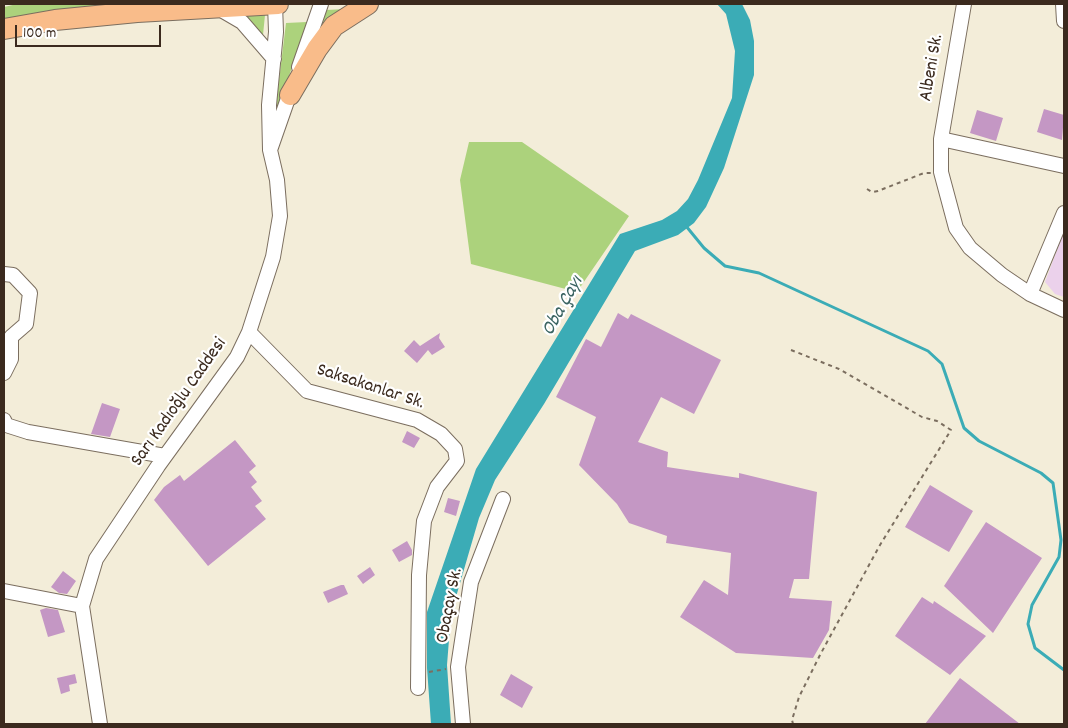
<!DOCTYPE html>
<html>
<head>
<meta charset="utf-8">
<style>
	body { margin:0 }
	#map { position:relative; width:1068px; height:728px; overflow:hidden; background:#f3edd9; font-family:Dekko,sans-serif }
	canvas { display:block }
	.frame { position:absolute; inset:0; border:5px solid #3b2a1e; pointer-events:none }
	.scale { position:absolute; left:15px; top:25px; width:146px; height:22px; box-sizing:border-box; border:2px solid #3b2a1e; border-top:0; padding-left:6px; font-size:15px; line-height:18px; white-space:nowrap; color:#3b2a1e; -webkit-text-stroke:4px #fff; paint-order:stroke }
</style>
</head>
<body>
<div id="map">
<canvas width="1068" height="728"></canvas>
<div class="frame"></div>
<div class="scale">100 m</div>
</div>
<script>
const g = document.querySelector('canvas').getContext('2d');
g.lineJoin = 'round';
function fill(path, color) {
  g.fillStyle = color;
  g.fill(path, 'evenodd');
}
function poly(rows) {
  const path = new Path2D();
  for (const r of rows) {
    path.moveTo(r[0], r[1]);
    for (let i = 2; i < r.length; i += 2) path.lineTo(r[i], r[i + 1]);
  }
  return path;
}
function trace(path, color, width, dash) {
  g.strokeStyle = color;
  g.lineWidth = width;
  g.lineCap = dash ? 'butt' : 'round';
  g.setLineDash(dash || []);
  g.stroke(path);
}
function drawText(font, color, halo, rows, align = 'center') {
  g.font = font + ' Dekko,sans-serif';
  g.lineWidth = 4.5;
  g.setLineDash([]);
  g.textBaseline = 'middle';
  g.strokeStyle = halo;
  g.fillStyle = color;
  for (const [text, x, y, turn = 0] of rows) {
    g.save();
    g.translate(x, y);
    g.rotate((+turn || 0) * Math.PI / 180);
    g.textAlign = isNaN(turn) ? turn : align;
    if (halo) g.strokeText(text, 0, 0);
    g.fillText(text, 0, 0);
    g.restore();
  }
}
const built = poly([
	[1064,231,1064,297,1055,294,1045,282]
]);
const green = poly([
	[17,4,158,4,4,21,4,7],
	[346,9,320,34,326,10],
	[265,15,263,35,242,16],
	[307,22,274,121,286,23],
	[469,142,522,142,629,216,577,292,471,264,460,180]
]);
const water = poly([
	[717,4,742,4,750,20,754,41,754,75,724,168,706,207,694,223,678,235,635,251,544,404,495,480,479,518,451,614,447,665,451,724,431,724,427,668,427,612,476,469,620,234,662,220,677,211,688,199,698,180,732,98,735,51,726,14]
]);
const stream = poly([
	[686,226,704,248,725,266,759,273,928,351,942,364,964,428,979,441,1041,473,1053,483,1061,540,1059,557,1032,605,1028,624,1035,648,1064,670]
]);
const building = poly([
	[1044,109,1064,115,1062,140,1037,132],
	[977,110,1003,118,996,141,970,133],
	[618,313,628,319,631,314,721,360,694,414,661,397,638,442,668,452,667,467,739,478,739,473,817,492,809,579,794,579,789,598,832,601,829,630,813,658,736,653,680,617,704,580,728,595,731,553,666,543,667,536,629,523,617,504,579,465,596,417,556,397,586,339,601,347],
	[440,333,439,338,445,347,432,355,428,350,417,363,404,351,414,340,420,346],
	[102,403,120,409,110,437,91,434],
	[407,431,420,438,414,448,402,442],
	[235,440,256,466,249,472,257,482,251,487,262,501,255,506,266,519,208,566,154,500,164,487,180,475,184,481],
	[930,485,973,511,949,552,905,527],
	[448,498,460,501,456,516,444,512],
	[986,522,1042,558,993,633,944,586],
	[407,541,412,550,412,555,399,562,392,550],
	[370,567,375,575,363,584,357,576],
	[63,571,76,581,67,594,59,593,51,587],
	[341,585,344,585,348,594,328,603,323,592],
	[922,597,933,604,934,601,986,636,950,675,895,636],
	[46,608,58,610,65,632,48,637,40,610],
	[75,674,77,683,69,685,70,691,61,694,57,678],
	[511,674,533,687,522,708,500,695],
	[960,678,1020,724,925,724]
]);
const path = poly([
	[867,189,872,192,878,191,924,173,931,173],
	[791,350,839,369,922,417,937,421,951,430,880,545,820,655,799,697,792,720,793,724],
	[429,672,446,669]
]);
const minor = poly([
	[275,4,276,32,269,105,270,150,292,87],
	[964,4,941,139,941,172,956,228,970,248,1002,275,1030,294,1064,310],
	[1063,4,1064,21],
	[218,8,242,22,274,59],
	[299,67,321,4],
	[941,139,1064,166],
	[4,274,13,275,30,293,26,324,11,337,11,359,4,373],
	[1030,294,1064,213],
	[249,332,307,391,417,420,441,434,455,449,457,461,437,487,424,521,419,575,418,688],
	[4,420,6,425,28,432,165,456],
	[4,591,82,606],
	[100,724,82,606,96,559,158,466,237,357,249,332,273,257,280,216,277,180,270,150],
	[463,724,458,667,471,582,503,499]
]);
const highway = poly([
	[4,29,55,20,137,12,278,4],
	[290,95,317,49,334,26,368,4]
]);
const streetNames = [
	["Albeni Sk.",933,68,-80],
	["Saksakanlar Sk.",370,388,18],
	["Sarı Kadıoğlu Caddesi",180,403,-55],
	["Obaçay Sk.",451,606,-79]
];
const waterNames = [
	["Oba Çayı",564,307,-61]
];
fill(built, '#ebd1eb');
fill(green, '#acd27c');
fill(water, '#3bacb6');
trace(stream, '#3bacb6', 3);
fill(building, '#c497c4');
trace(minor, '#7b6e5f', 16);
trace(highway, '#7b6e5f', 22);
trace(path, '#7b6e5f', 2, [4, 4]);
trace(minor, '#fff', 14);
trace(highway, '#f9bc8a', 20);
drawText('19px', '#3b2a1e', '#fff', streetNames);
drawText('italic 20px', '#3b6462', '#fff', waterNames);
</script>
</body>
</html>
